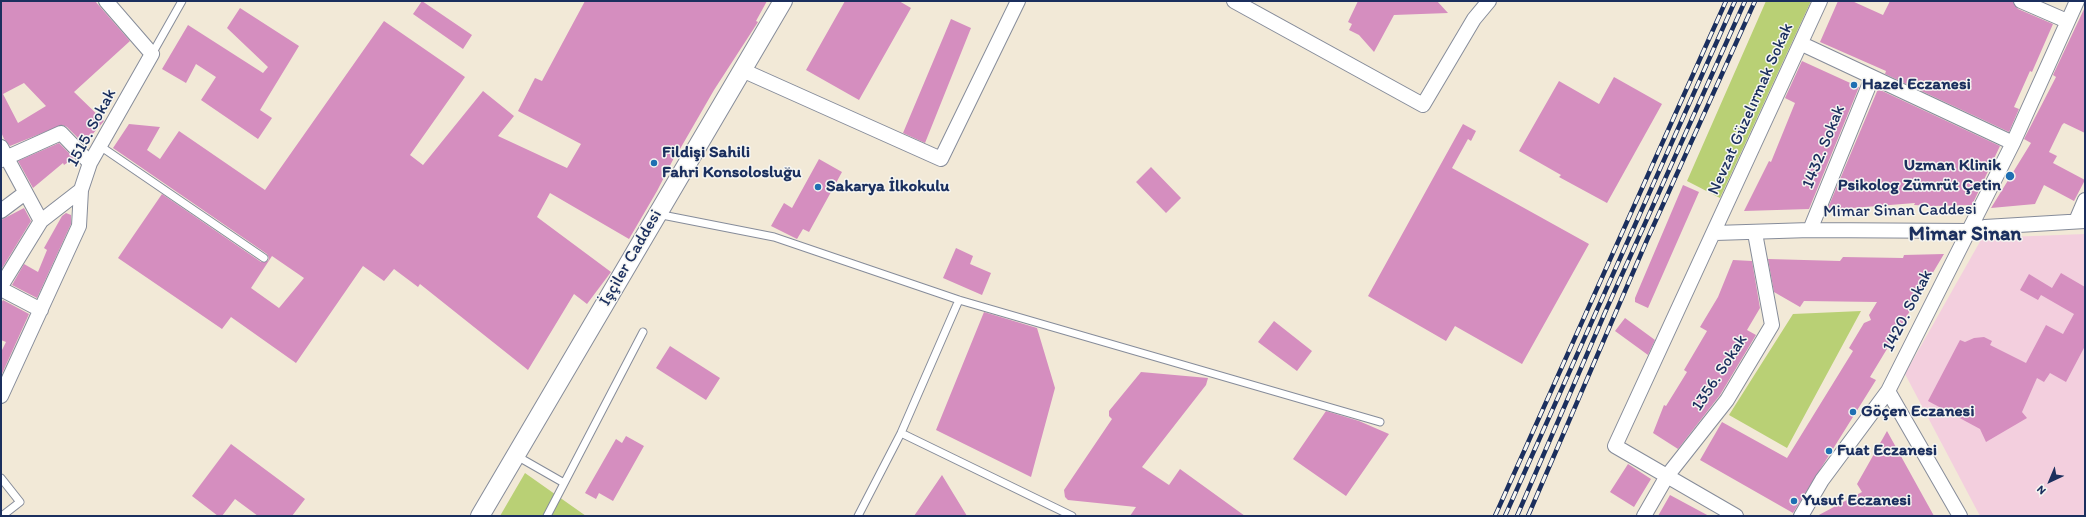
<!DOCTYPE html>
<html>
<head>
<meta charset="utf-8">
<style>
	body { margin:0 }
	#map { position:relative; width:2086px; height:517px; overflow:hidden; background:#f2e9d7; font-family:Itim,sans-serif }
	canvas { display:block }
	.frame { position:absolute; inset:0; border:2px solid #1b2f5e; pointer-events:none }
	.north { position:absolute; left:2030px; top:461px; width:40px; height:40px; -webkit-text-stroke:3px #f6f6f2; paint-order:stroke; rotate:224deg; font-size:11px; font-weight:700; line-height:16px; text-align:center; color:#1b2f5e }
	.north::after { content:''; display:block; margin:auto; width:14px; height:18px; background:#1b2f5e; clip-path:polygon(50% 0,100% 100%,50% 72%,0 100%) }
</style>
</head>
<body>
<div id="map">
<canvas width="2086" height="517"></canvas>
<div class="frame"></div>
<div class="north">N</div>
</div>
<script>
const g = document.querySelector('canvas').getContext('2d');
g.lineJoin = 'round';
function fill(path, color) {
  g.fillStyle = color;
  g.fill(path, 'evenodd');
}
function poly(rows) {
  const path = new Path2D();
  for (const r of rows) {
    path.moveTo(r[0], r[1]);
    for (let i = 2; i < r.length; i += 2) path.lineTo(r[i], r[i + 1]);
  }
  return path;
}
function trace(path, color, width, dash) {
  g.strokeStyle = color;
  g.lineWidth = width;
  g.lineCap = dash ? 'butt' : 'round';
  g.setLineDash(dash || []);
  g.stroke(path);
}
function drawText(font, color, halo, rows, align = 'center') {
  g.font = font + ' Itim,sans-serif';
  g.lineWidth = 3;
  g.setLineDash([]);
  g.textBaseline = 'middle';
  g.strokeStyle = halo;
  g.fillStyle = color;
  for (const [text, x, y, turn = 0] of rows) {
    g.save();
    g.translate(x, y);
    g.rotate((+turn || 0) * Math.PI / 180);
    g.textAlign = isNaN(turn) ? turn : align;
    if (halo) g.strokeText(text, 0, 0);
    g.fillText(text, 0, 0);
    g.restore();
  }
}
const built = poly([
	[2085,234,2085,516,1980,516,1905,374,1982,238]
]);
const green = poly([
	[1766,1,1811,1,1720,198,1687,181],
	[1861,311,1787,448,1729,415,1793,314],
	[525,473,586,516,500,516]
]);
const building = poly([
	[1,1,95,1,130,41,74,92,104,121,84,144,67,127,62,125,10,146,4,139,1,132],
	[24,83,46,106,18,123,3,94],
	[422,1,472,35,463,49,413,14],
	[585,1,767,1,756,21,758,22,714,90,680,149,679,148,657,191,629,239,550,193,537,217,611,272,587,304,574,294,528,370,420,284,418,287,394,269,384,281,363,266,296,363,231,317,222,329,118,258,162,194,261,262,268,261,269,258,267,254,113,148,129,124,160,127,147,150,160,159,179,131,265,190,384,21,465,77,410,155,423,165,483,91,514,116,498,136,567,168,581,144,518,111,535,78,542,81],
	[272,256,304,278,279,308,251,288],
	[845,1,899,1,911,8,859,100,806,70],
	[1358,1,1437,1,1448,13,1394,15,1374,52,1359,35,1349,30,1352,24,1348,22],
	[1838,1,1852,1,1883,15,1890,1,2013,1,2018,9,2053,24,2032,72,2030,71,2014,107,2019,109,2009,132,1885,74,1886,71,1820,42],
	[2085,7,2085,133,2064,123,2062,125,2049,152,2057,156,2053,163,2085,180,2074,201,2044,185,2035,204,1991,208,2031,143,2024,139,2056,77,2053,75],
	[240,8,299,46,260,110,272,118,258,139,201,100,216,77,196,64,186,83,162,69,188,25,263,73,268,67,227,28],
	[951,19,971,28,925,143,903,133],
	[1802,61,1859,87,1809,209,1744,211,1769,161,1771,162,1795,103,1785,98],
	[1614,77,1662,104,1607,203,1559,177,1561,175,1519,151,1559,81,1599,104],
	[1878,89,2000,146,1972,205,1932,206,1914,205,1915,203,1827,210],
	[1463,124,1476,131,1471,141,1468,139,1452,168,1589,244,1522,364,1455,326,1446,341,1368,296],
	[59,143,74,158,64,165,63,163,33,188,18,161],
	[819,159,842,172,809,232,803,229,797,239,771,226,784,203,792,208],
	[1151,167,1181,198,1166,213,1136,182],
	[1683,185,1699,192,1648,308,1635,302,1635,298],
	[24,208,31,221,1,270,1,220],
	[66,213,71,215,71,224,37,298,12,285,24,264,38,272,47,250,44,248,62,216],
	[956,248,973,256,970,264,991,273,982,295,943,278],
	[1944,254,1901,326,1891,332,1893,339,1870,377,1876,380,1793,513,1700,460,1722,422,1787,458,1853,351,1849,348,1864,323,1871,320,1869,315,1877,302,1804,301,1800,307,1774,292,1768,259,1840,261,1843,257,1903,258,1904,255],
	[1733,260,1752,261,1760,308,1747,330,1756,335,1720,395,1678,449,1653,433,1664,405,1666,406,1687,372,1684,370,1707,331,1700,327,1718,297],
	[2061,273,2085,287,2085,346,2066,382,2050,373,2044,382,2037,378,2022,412,2027,418,1986,442,1980,429,1928,401,1960,340,1965,342,1974,338,1984,337,1992,341,1990,345,2026,363,2046,325,2063,334,2074,314,2041,295,2038,300,2020,290,2029,274,2052,288],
	[3,300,29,314,1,376,1,352,6,342,1,340,1,303],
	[984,312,1037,328,1055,388,1031,477,936,430],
	[1625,318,1655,340,1648,355,1615,331],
	[1274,321,1312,351,1297,371,1258,342],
	[670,346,720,378,706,400,656,368],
	[1141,372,1208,378,1206,385,1142,467,1169,485,1180,469,1245,516,1130,516,1136,507,1068,500,1065,497,1064,490,1112,419,1109,416,1109,411],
	[1326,411,1359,421,1389,434,1346,496,1293,459],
	[1887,431,1934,516,1817,516,1862,492,1857,484],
	[626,436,644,446,613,501,599,493,596,499,585,493,616,439,622,443],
	[231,444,305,499,292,516,258,516,235,499,222,516,218,516,192,496],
	[1628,464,1651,479,1634,507,1610,492],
	[942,475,967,516,914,516],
	[1670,495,1709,516,1658,516]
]);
const service = poly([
	[152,54,182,1],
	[100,146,264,258],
	[657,214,774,237,959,300,1380,422],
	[901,433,1072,516],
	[515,455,564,483],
	[1,478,20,502,2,516],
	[547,516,643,332],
	[858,516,901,433,959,300]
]);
const minor = poly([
	[1234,1,1423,105,1474,19,1489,1],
	[2021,1,2067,21],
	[1802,44,2013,143],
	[742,70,941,159,1018,1],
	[1,147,41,221,81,190],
	[1,160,61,133,90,163],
	[1,211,25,193],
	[2076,221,2085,200],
	[1810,230,1872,78],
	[1715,233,1810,230,1969,231,1985,227,2085,221],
	[1,286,41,221],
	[1,289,41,310],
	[1888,391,1960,516],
	[1,396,79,226,81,190,90,163,152,54,106,1],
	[1644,516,1667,476,1727,400,1772,325,1755,233],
	[1736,516,1615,446,1820,1],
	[1801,516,1822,480,1888,391,2013,143,2077,1]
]);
const tertiary = poly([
	[480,516,783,1]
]);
const rail = poly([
	[1495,516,1726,1],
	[1505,516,1735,1],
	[1517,516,1607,308,1745,1],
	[1528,516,1647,240,1755,1]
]);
const markers = [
	[1854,85,4,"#1f6fb2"],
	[654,163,4,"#1f6fb2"],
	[2010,176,5,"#1f6fb2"],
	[818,187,4,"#1f6fb2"],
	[1853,412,4,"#1f6fb2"],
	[1829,451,4,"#1f6fb2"],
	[1794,501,4,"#1f6fb2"]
];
const poiNames = [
	["Hazel Eczanesi",1862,85],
	["Fildişi Sahili",662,153],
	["Fahri Konsolosluğu",662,173],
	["Uzman Klinik",2001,166,"right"],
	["Psikolog Zümrüt Çetin",2001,186,"right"],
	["Sakarya İlkokulu",826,187],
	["Göçen Eczanesi",1861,412],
	["Fuat Eczanesi",1837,451],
	["Yusuf Eczanesi",1802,501]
];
const streetNames = [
	["Nevzat Güzelırmak Sokak",1751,109,-66],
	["1515. Sokak",92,128,-62],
	["1432. Sokak",1824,147,-68],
	["Mimar Sinan Caddesi",1900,211,-1],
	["İşçiler Caddesi",631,258,-60],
	["1420. Sokak",1908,311,-63],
	["1356. Sokak",1720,373,-57]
];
const districtNames = [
	["Mimar Sinan",1965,235]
];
fill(built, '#f3cfde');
fill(green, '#b9d075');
fill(building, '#d58ebf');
trace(service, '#868c9a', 9);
trace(minor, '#868c9a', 16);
trace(tertiary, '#868c9a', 20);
trace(service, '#fff', 7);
trace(minor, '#fff', 14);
trace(tertiary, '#fff', 18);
trace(rail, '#1b2f5e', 4.5);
trace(rail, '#f6f6f2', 3, [9]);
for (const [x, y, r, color] of markers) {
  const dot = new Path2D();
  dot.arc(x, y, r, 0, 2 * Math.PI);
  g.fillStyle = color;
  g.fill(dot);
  trace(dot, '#f6f6f2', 1.5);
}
drawText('bold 17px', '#1b2f5e', '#f6f6f2', poiNames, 'left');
drawText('17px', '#1b2f5e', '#f6f6f2', streetNames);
drawText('bold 21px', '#1b2f5e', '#f6f6f2', districtNames);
</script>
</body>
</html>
